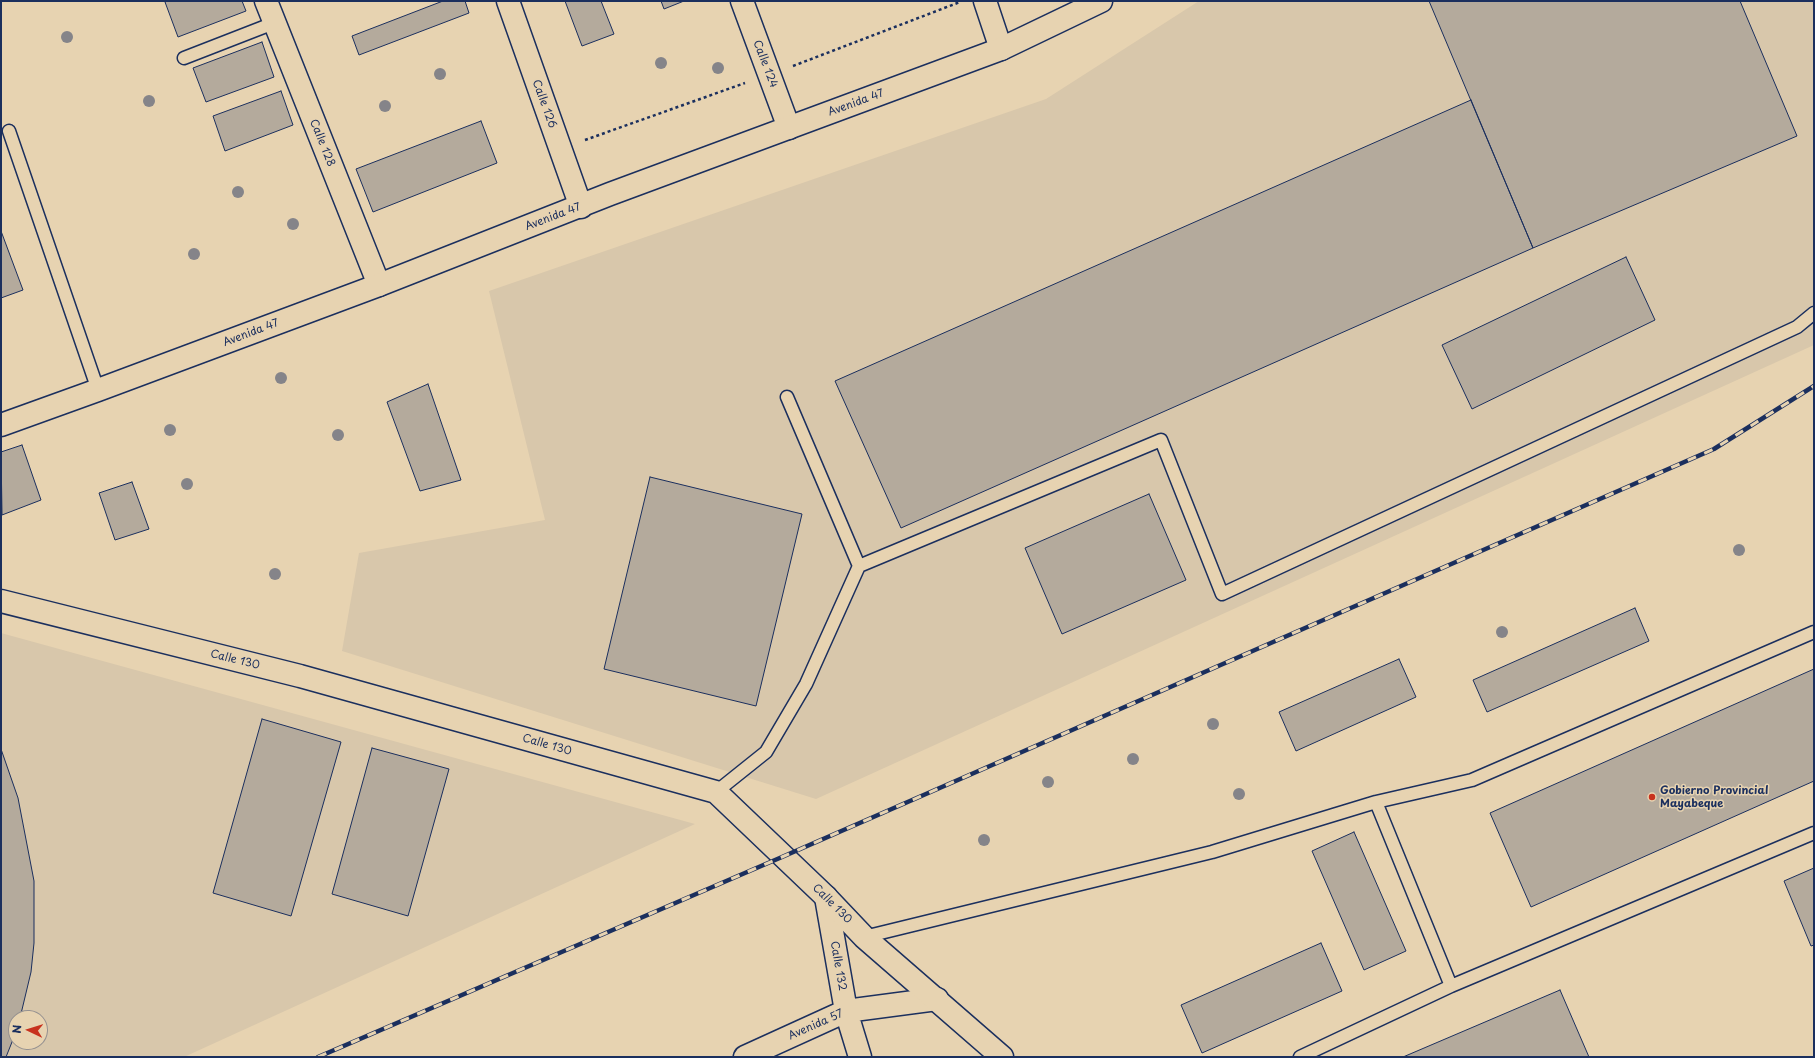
<!DOCTYPE html>
<html>
<head>
<meta charset="utf-8">
<style>
	body { margin:0 }
	#map { position:relative; width:1815px; height:1058px; overflow:hidden; background:#e7d3b1; font-family:"Playpen Sans",sans-serif }
	canvas { display:block }
	.frame { position:absolute; inset:0; border:2px solid #1b2f5e; pointer-events:none }
	.north { position:absolute; left:8px; top:1010px; width:40px; height:40px; box-sizing:border-box; background:#e7d3b1; border:1px solid #959190; border-radius:50%; rotate:274deg; font-size:11px; font-weight:700; line-height:16px; text-align:center; color:#1b2f5e }
	.north::after { content:''; display:block; margin:auto; width:14px; height:18px; background:#c8321e; clip-path:polygon(50% 0,100% 100%,50% 72%,0 100%) }
</style>
</head>
<body>
<div id="map">
<canvas width="1815" height="1058"></canvas>
<div class="frame"></div>
<div class="north">N</div>
</div>
<script>
const g = document.querySelector('canvas').getContext('2d');
g.lineJoin = 'round';
function fill(path, color) {
  g.fillStyle = color;
  g.fill(path, 'evenodd');
}
function poly(rows) {
  const path = new Path2D();
  for (const r of rows) {
    path.moveTo(r[0], r[1]);
    for (let i = 2; i < r.length; i += 2) path.lineTo(r[i], r[i + 1]);
  }
  return path;
}
function trace(path, color, width, dash) {
  g.strokeStyle = color;
  g.lineWidth = width;
  g.lineCap = dash ? 'butt' : 'round';
  g.setLineDash(dash || []);
  g.stroke(path);
}
function drawText(font, color, halo, rows, align = 'center') {
  g.font = font + ' "Playpen Sans",sans-serif';
  g.lineWidth = 3;
  g.setLineDash([]);
  g.textBaseline = 'middle';
  g.strokeStyle = halo;
  g.fillStyle = color;
  for (const [text, x, y, turn = 0] of rows) {
    g.save();
    g.translate(x, y);
    g.rotate((+turn || 0) * Math.PI / 180);
    g.textAlign = isNaN(turn) ? turn : align;
    if (halo) g.strokeText(text, 0, 0);
    g.fillText(text, 0, 0);
    g.restore();
  }
}
const built = poly([
	[1199,1,1814,1,1814,345,816,799,342,651,359,553,545,520,489,291,1046,99],
	[1,633,695,824,184,1057,1,1057],
	[16,1018,40,1018,40,1042,16,1042]
]);
const building = poly([
	[168,1,242,1,246,11,178,37,165,2,168,1],
	[443,1,465,1,469,13,359,55,352,36,443,1],
	[565,1,601,1,614,34,582,46,565,1],
	[661,1,684,1,664,9,661,1],
	[1429,1,1740,1,1797,136,1533,248,1429,1],
	[262,42,274,77,206,102,193,68,262,42],
	[281,91,293,125,225,151,213,116,281,91],
	[1471,100,1533,248,901,528,835,381,1471,100],
	[481,121,497,163,373,212,356,169,481,121],
	[1,231,23,290,1,298,1,231],
	[1626,257,1655,320,1472,409,1442,345,1626,257],
	[428,384,461,480,420,491,387,402,428,384],
	[22,445,41,500,2,515,1,452,22,445],
	[650,477,802,514,756,706,604,669,650,477],
	[132,482,149,529,115,540,99,493,132,482],
	[1149,494,1186,580,1062,634,1025,548,1149,494],
	[1635,608,1649,641,1487,712,1473,680,1635,608],
	[1399,659,1416,697,1296,751,1279,712,1399,659],
	[1814,669,1814,781,1531,907,1490,813,1814,669],
	[262,719,341,742,291,916,213,893,262,719],
	[372,748,449,769,408,916,332,894,372,748],
	[1,749,18,798,34,881,34,943,31,972,20,1018,16,1018,16,1032,6,1057,1,1057,1,749],
	[1354,832,1406,951,1364,970,1312,851,1354,832],
	[1814,868,1814,945,1811,946,1784,881,1814,868],
	[1321,943,1342,991,1202,1053,1181,1005,1321,943],
	[1560,990,1589,1057,1403,1057,1560,990]
]);
const path = poly([
	[793,66,960,2],
	[585,140,745,83]
]);
const lane = poly([
	[184,58,274,23],
	[9,131,98,390],
	[859,566,1161,440,1222,594,1797,327,1814,313],
	[716,792,766,752,806,684,859,566,787,397],
	[1376,802,1451,986,1814,833],
	[864,937,1212,852,1376,802,1472,780,1814,632],
	[1300,1057,1451,986]
]);
const street = poly([
	[266,1,379,285],
	[508,1,581,207],
	[742,1,789,128],
	[985,1,1001,49],
	[826,897,846,1011,860,1057],
	[745,1057,846,1011,937,999]
]);
const secondary = poly([
	[1,601,300,676,716,792,826,897,864,937,1002,1057]
]);
const primary = poly([
	[1,425,98,390,379,285,610,194,1001,49,1101,1]
]);
const rail = poly([
	[318,1057,782,857,1714,449,1814,386]
]);
const trees = [
	[67,37],
	[661,63],
	[718,68],
	[440,74],
	[149,101],
	[385,106],
	[238,192],
	[293,224],
	[194,254],
	[281,378],
	[170,430],
	[338,435],
	[187,484],
	[1739,550],
	[275,574],
	[1502,632],
	[1213,724],
	[1133,759],
	[1048,782],
	[1239,794],
	[984,840]
];
const markers = [
	[1652,797,4,"#c8321e"]
];
const streetNames = [
	["Calle 124",765,64,69],
	["Avenida 47",856,103,-20],
	["Calle 126",544,104,70],
	["Calle 128",322,143,68],
	["Avenida 47",553,217,-21],
	["Avenida 47",251,333,-21],
	["Calle 130",235,660,14],
	["Calle 130",547,745,16],
	["Calle 130",832,904,45],
	["Calle 132",838,966,80],
	["Avenida 57",816,1025,-24]
];
const poiNames = [
	["Gobierno Provincial",1660,791],
	["Mayabeque",1660,804]
];
fill(built, '#d8c7ab');
fill(building, '#b4aa9c');
trace(building, '#1b2f5e', 1);
trace(lane, '#1b2f5e', 15);
trace(street, '#1b2f5e', 25);
trace(secondary, '#1b2f5e', 25);
trace(primary, '#1b2f5e', 25);
trace(path, '#1b2f5e', 2.5, [3, 3]);
trace(lane, '#e7d3b1', 12);
trace(street, '#e7d3b1', 22);
trace(secondary, '#e7d3b1', 22);
trace(primary, '#e7d3b1', 22);
trace(rail, '#1b2f5e', 4.5);
trace(rail, '#e7d3b1', 3, [9]);
g.fillStyle = '#858489';
for (const [x, y] of trees) {
  g.beginPath();
  g.arc(x, y, 6, 0, 2 * Math.PI);
  g.fill();
}
for (const [x, y, r, color] of markers) {
  const dot = new Path2D();
  dot.arc(x, y, r, 0, 2 * Math.PI);
  g.fillStyle = color;
  g.fill(dot);
  trace(dot, '#e7d3b1', 1.5);
}
drawText('11px', '#1b2f5e', '#e7d3b1', streetNames);
drawText('bold 11px', '#1b2f5e', '#e7d3b1', poiNames, 'left');
</script>
</body>
</html>
